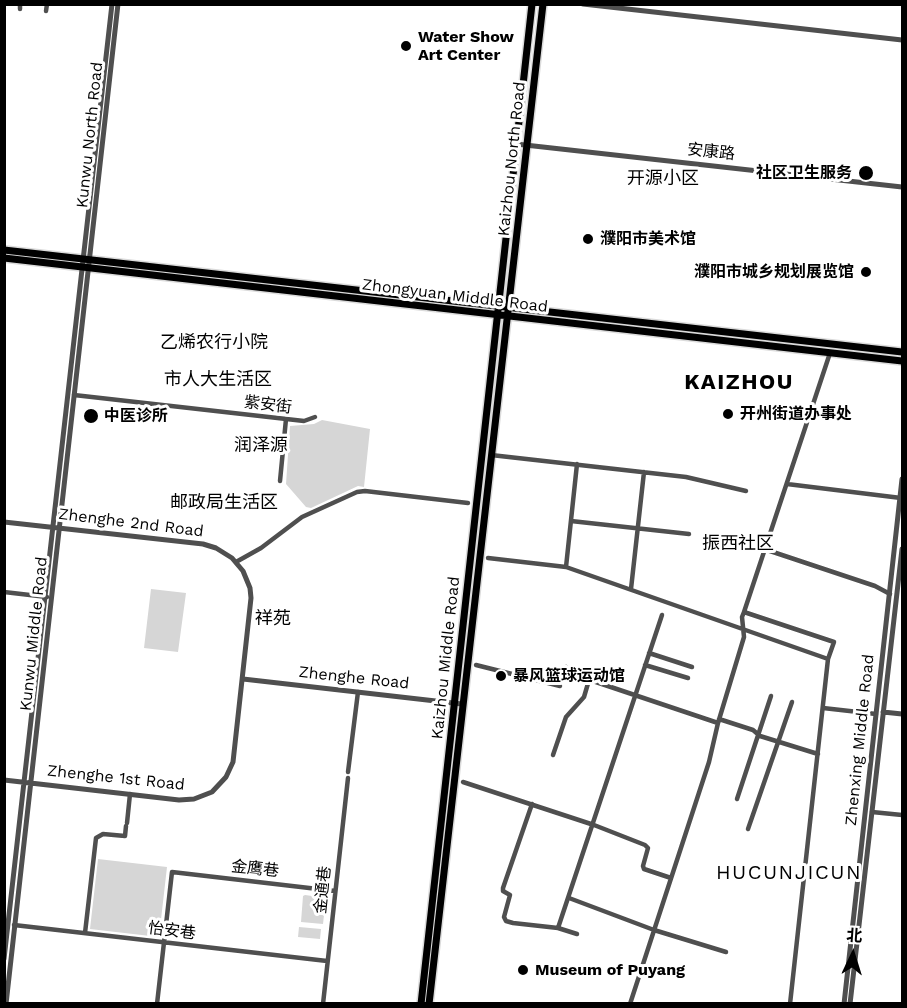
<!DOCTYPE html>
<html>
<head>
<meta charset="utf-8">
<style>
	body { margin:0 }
	#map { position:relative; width:907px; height:1008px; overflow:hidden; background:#fff; font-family:"Work Sans","Noto Sans SC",sans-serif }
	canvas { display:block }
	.frame { position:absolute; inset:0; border:6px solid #000; pointer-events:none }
	.north { position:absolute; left:823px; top:924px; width:60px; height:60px; -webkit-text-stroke:4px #fff; paint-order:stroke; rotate:4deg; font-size:16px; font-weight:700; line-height:24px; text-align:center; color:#000 }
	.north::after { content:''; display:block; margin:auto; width:21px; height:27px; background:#000; clip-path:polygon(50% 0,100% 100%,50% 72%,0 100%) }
</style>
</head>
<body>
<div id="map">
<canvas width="907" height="1008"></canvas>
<div class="frame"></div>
<div class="north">北</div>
</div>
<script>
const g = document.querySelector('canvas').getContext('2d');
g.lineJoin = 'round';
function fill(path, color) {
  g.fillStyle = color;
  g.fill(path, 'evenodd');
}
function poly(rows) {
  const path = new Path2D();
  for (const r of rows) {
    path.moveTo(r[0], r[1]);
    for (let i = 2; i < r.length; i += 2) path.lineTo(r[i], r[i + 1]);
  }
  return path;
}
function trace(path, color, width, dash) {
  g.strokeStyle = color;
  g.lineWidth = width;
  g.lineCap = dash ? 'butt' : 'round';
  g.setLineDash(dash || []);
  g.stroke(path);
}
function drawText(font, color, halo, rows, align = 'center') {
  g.font = font + ' "Work Sans","Noto Sans SC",sans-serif';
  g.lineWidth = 6;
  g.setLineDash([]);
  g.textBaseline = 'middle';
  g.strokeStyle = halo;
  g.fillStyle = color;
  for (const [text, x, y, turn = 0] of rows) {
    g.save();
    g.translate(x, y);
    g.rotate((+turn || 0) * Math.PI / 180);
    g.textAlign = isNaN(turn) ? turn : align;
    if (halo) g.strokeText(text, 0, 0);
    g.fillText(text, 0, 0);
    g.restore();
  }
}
const green = poly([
	[322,420,370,429,364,487,358,486,311,508,306,507,286,484,290,426,314,424],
	[151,589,186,593,178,652,144,648],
	[98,859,167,867,159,937,90,929],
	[305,895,326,898,323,924,301,922,303,896],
	[299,927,321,929,320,939,298,937]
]);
const minor = poly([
	[20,9,20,4],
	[46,11,47,4],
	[74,395,304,421,315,417],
	[491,455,686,477,746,491],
	[280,481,286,419],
	[787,484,901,498],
	[571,521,689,534],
	[764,549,875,586,890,594],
	[488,558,566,567,828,659],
	[236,562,261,548,302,517,357,492,365,491,468,503],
	[566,567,577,464],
	[631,589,644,472],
	[4,592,47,597],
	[744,612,834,642,828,659,790,1004],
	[649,653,692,667],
	[476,665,560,686],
	[645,665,688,678],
	[566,667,572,669,581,677,718,723],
	[823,708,876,714],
	[719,719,753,730,760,736,818,754],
	[553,755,566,717,584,697,589,680],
	[348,772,358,692],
	[463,782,594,825,645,845,648,848,643,866,644,869,671,878],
	[737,799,771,696],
	[532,804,503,888,503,891,510,895,504,917,506,921,513,923,558,928],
	[872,812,902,815],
	[127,823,130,794],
	[748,829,792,702],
	[569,898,654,930,726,952],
	[14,925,327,961],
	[85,933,96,838,103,834,125,836,126,826],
	[577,934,558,928,662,615],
	[157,1004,172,872,335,891],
	[323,1004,348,778],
	[630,1004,709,762,718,723,744,637,742,617,744,612,830,353]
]);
const tertiary = poly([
	[583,4,902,40],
	[516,144,902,187],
	[4,522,203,544,216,548,232,558,243,571,250,588,251,598,233,762,226,777,212,792,194,799,179,800,4,780],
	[243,679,462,704],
	[883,712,902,714],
	[4,959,112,4],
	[6,1004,118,4],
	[844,1004,902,479],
	[850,1004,902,549]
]);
const primary = poly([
	[4,250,902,352],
	[4,258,902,361],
	[421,1004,532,4],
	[429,1004,543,4]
]);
const markers = [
	[406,46,6,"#000"],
	[866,173,8,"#000"],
	[588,239,6,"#000"],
	[866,272,6,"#000"],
	[728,414,6,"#000"],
	[91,416,8,"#000"],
	[501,676,6,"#000"],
	[523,970,6,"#000"]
];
const poiNames = [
	["Water Show",418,37],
	["Art Center",418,55],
	["社区卫生服务",852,173,"right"],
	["濮阳市美术馆",600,239],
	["濮阳市城乡规划展览馆",854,272,"right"],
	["开州街道办事处",740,414],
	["中医诊所",104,416],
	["暴风篮球运动馆",513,676],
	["Museum of Puyang",535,970]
];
const streetNames = [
	["Kunwu North Road",90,135,-84],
	["安康路",711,152,6],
	["Kaizhou North Road",512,159,-84],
	["Zhongyuan Middle Road",455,296,7],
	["紫安街",268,405,7],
	["Zhenghe 2nd Road",131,523,7],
	["Kunwu Middle Road",34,634,-84],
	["Kaizhou Middle Road",446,658,-84],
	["Zhenghe Road",354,678,6],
	["Zhenxing Middle Road",860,740,-84],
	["Zhenghe 1st Road",116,778,6],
	["金鹰巷",255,869,6],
	["金通巷",323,890,-84],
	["怡安巷",172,931,7]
];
const neighbourhoodNames = [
	["开源小区",663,179],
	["乙烯农行小院",214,343],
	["市人大生活区",218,380],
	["润泽源",261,446],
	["邮政局生活区",224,503],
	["振西社区",738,544],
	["祥苑",273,619]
];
const quarterNames = [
	["HUCUNJICUN",789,873]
];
const districtNames = [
	["KAIZHOU",739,383]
];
fill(green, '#d6d6d6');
trace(primary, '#dbdbdb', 10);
trace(minor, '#4f4f4f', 4.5);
trace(tertiary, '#4f4f4f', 5);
trace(primary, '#000', 7);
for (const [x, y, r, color] of markers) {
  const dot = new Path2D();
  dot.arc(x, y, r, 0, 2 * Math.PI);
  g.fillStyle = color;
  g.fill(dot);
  trace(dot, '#fff', 2);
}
drawText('bold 16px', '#000', '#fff', poiNames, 'left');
drawText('16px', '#000', '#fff', streetNames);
drawText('18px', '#000', '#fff', neighbourhoodNames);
g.letterSpacing = '1.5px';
drawText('20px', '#000', '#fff', quarterNames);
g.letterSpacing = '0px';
g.letterSpacing = '1.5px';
drawText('bold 22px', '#000', '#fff', districtNames);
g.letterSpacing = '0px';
</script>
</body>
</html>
